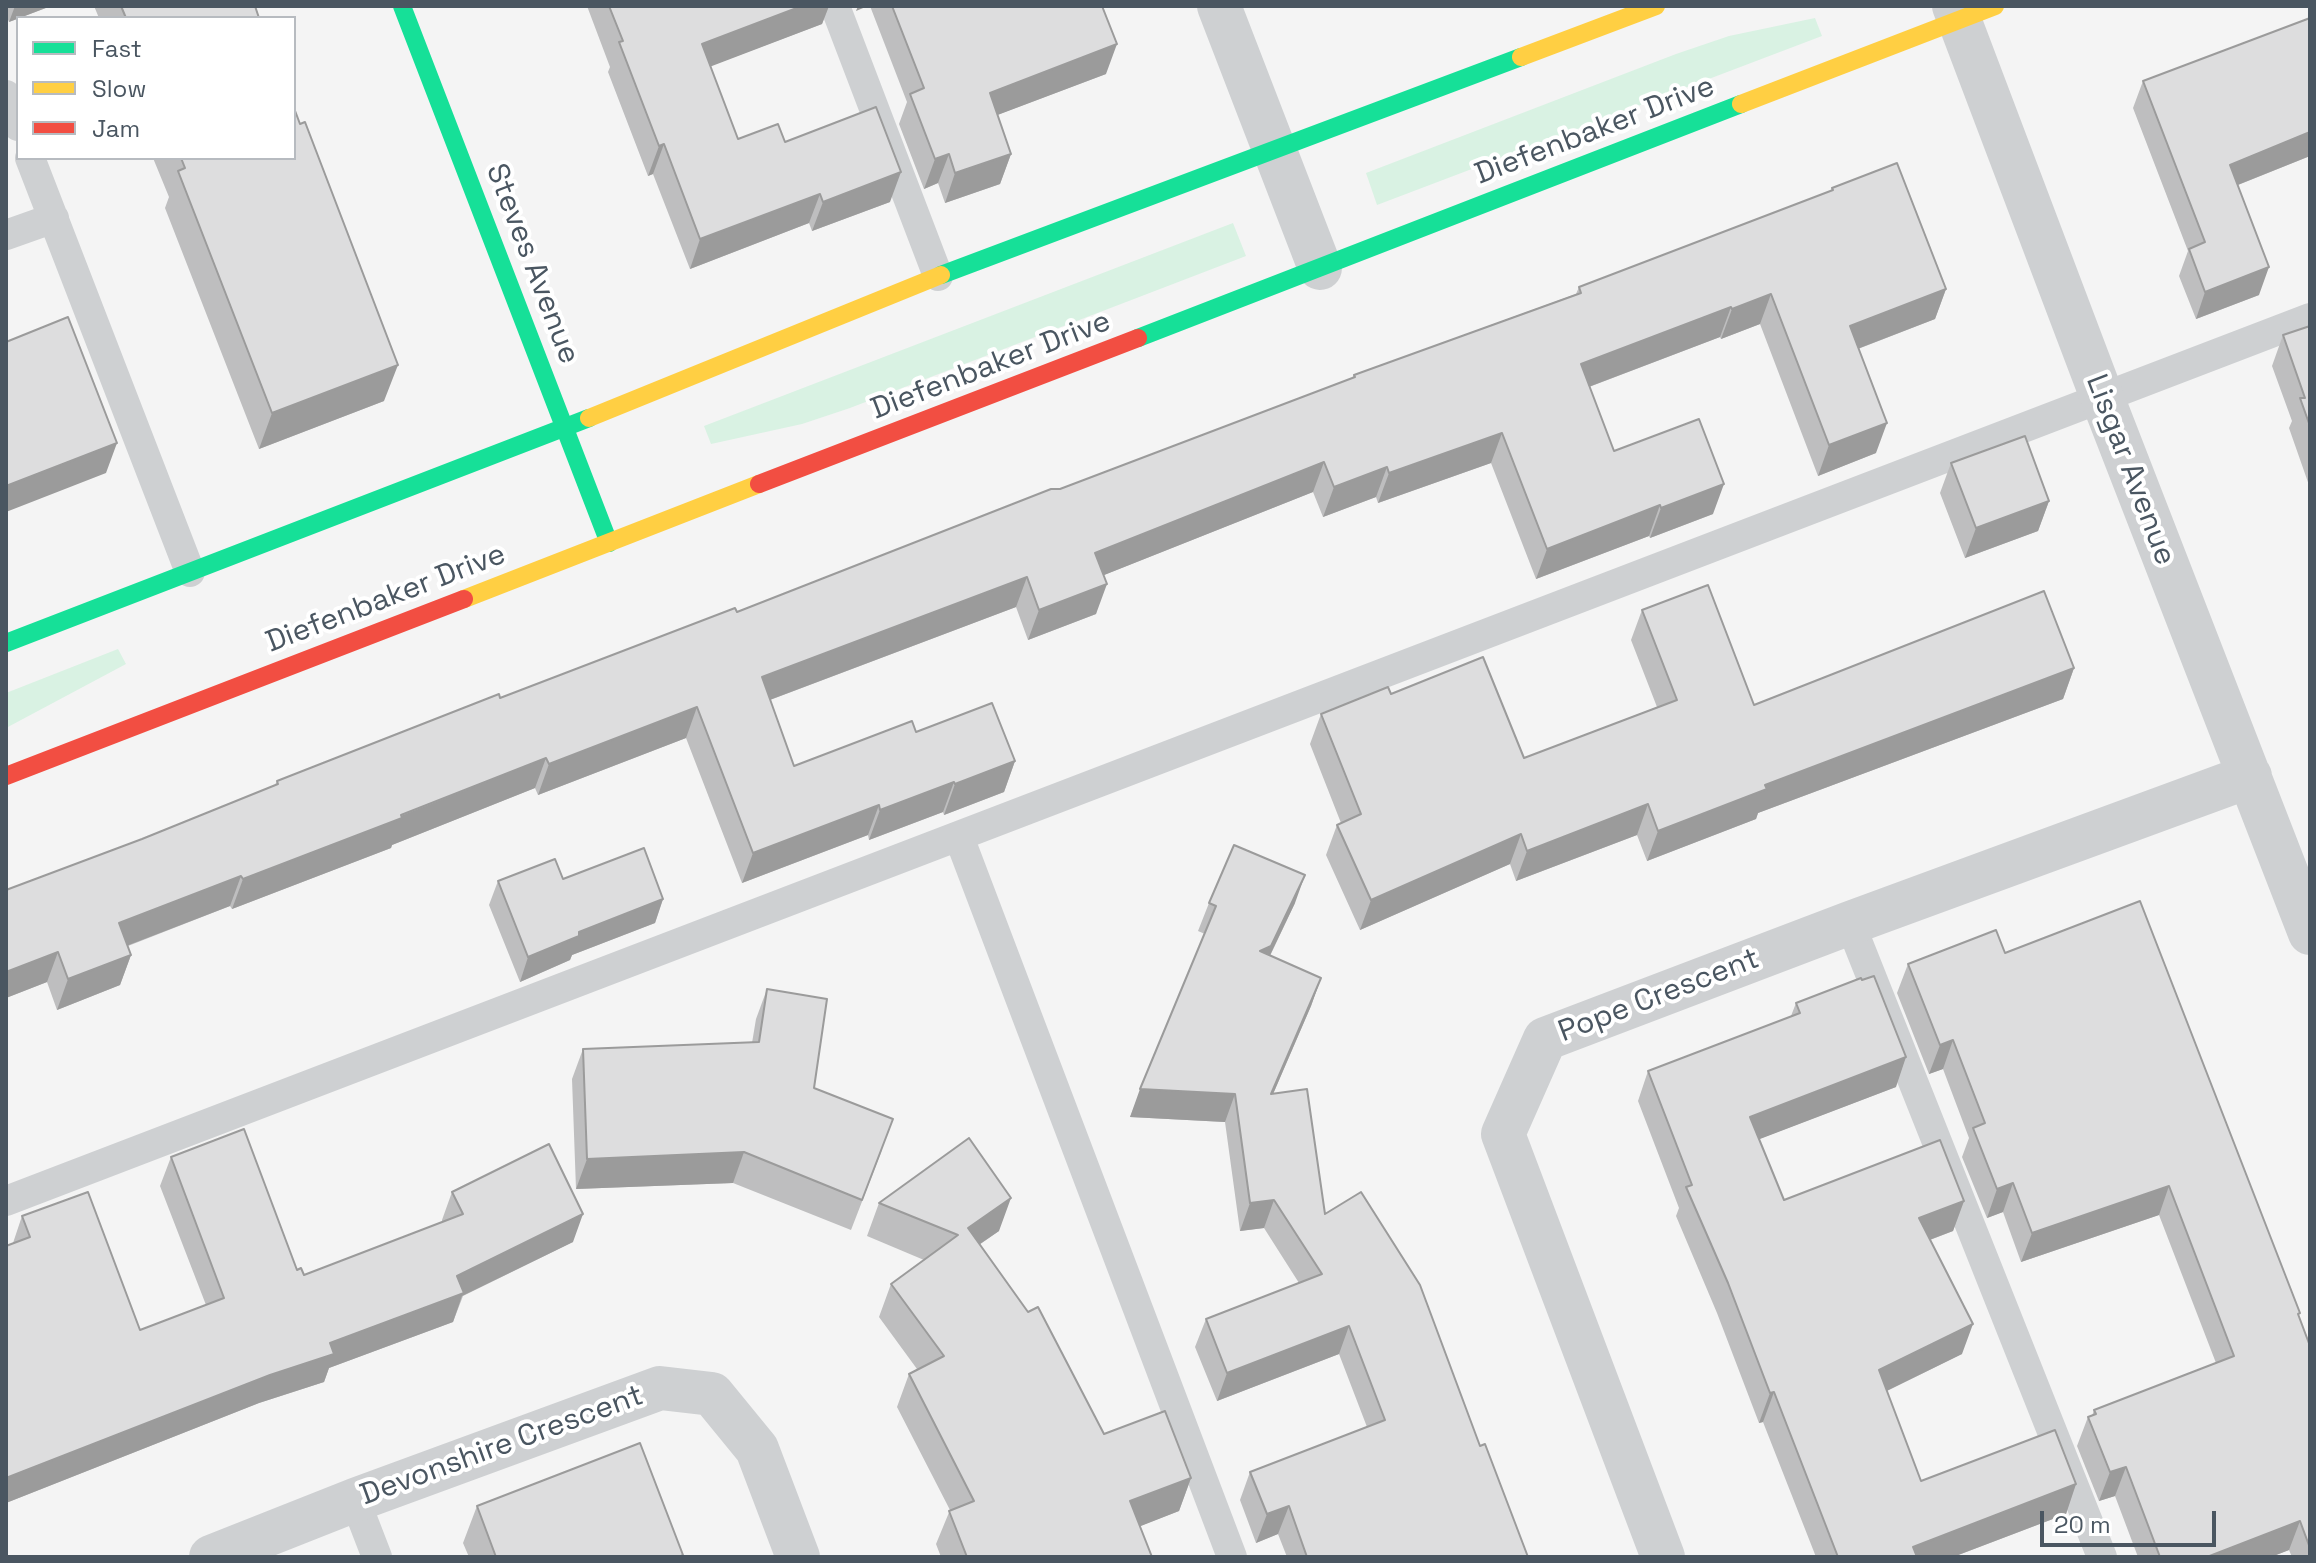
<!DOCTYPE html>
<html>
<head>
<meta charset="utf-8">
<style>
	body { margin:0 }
	#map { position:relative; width:2316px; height:1563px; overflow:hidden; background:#f4f4f4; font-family:"Space Grotesk",sans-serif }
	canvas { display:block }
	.frame { position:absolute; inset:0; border:8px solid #4a5661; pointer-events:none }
	.legend { position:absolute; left:16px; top:16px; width:280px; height:144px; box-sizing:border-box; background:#fff; border:2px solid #b7bbc0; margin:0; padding:10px 14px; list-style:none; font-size:24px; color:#4a5661 }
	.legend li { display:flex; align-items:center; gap:16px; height:40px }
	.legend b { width:40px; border:2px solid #b7bbc0 }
	.scale { position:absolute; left:2040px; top:1511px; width:176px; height:36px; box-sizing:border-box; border:4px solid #4a5661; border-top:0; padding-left:10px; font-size:24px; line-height:28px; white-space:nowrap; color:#4a5661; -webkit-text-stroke:6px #fff; paint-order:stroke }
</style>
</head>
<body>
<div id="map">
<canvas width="2316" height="1563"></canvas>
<div class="frame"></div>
<ul class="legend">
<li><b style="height:10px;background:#16e098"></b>Fast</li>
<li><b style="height:10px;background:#ffcf43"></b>Slow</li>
<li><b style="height:10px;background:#f24e42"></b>Jam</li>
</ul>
<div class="scale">20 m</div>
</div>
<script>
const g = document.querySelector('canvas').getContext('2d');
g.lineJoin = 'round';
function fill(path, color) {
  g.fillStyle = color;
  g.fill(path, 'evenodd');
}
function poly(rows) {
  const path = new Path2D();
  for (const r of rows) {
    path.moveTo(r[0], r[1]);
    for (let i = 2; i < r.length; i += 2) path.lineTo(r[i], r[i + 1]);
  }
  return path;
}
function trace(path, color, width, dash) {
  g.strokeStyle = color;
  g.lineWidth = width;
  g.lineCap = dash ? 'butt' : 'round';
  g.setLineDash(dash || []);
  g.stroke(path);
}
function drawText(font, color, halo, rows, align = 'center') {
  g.font = font + ' "Space Grotesk",sans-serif';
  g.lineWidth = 8;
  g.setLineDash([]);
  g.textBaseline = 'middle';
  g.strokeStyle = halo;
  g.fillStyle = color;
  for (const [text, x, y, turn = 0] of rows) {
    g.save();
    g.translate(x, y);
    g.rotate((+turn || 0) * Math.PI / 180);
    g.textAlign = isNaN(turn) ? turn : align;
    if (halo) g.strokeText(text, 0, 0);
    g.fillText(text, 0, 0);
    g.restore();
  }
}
const green = poly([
	[1815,18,1822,36,1377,205,1366,173,1676,54,1729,36],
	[1233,223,1246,256,850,408,802,424,711,444,704,426],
	[118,649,126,664,6,728,6,693]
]);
const lane = poly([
	[835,6,938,276],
	[6,95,18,126],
	[30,158,190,572],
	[6,235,54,218],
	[959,837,1232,1557],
	[1850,923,2102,1557],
	[6,1201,2310,318],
	[355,1500,377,1557]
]);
const street = poly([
	[1219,6,1320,268],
	[1954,6,2102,397,2310,933],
	[211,1557,355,1500,660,1388,712,1394,757,1449,798,1557],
	[1663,1557,1503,1134,1545,1039,1850,923,2250,776]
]);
const fast = poly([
	[402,6,609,543],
	[941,275,1521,57],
	[1138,338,1741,104],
	[6,643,589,418]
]);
const slow = poly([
	[1521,57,1656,6],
	[1741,104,1995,6],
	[589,418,941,275],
	[464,599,759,484]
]);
const jam = poly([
	[759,484,1138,338],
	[6,776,464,599]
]);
const wall = poly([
	[6,6,51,6,9,22,6,15],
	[94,6,255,6,259,18,99,18],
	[587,6,829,6,822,24,710,66,738,139,785,142,890,202,812,231,809,223,690,269,653,174,648,176,608,72,610,67],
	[870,6,1102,6,1106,74,997,115,1011,154,1000,184,945,203,938,183,924,189,899,124,907,102],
	[2310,18,2310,156,2238,185,2259,295,2196,319,2179,276,2188,251,2133,108,2143,81],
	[153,158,294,158,384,401,259,449,165,208,169,197],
	[1832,188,1946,289,1935,319,1858,349,1876,453,1818,476,1760,324,1721,339,1720,337,1589,387,1614,451,1713,514,1650,538,1649,536,1536,579,1491,463,1378,503,1376,497,1323,517,1313,492,1104,575,1096,614,1028,640,1016,607,770,700,794,766,916,732,1015,761,1004,792,944,815,943,812,869,840,868,835,742,883,686,738,538,795,535,788,392,845,391,848,232,909,230,906,128,946,131,955,120,985,57,1010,47,982,6,998,6,890,142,839,275,785,277,781,737,612,1352,378,1354,375,1576,294,1579,287,1831,191],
	[2310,326,2310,488,2289,428,2292,421,2272,366,2283,335],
	[1951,463,2049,501,2038,531,1965,558,1940,493],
	[1642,610,1754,705,2074,668,2063,699,1758,813,1756,819,1647,861,1637,835,1516,881,1510,864,1360,930,1326,855,1337,825,1341,823,1310,744,1321,714,1391,694,1524,758,1657,707,1631,640],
	[563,879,663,899,655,923,572,955,570,960,520,982,489,905,498,881],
	[1209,903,1295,903,1270,956,1321,978,1311,1006,1273,1094,1325,1214,1480,1446,1528,1557,1287,1557,1278,1534,1256,1543,1240,1500,1250,1472,1367,1427,1339,1354,1217,1401,1195,1347,1206,1319,1299,1283,1264,1228,1240,1231,1225,1122,1130,1117,1205,934,1198,931],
	[2005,953,2299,1316,2310,1346,2310,1557,2292,1557,2289,1550,2271,1557,2138,1557,2115,1496,2099,1501,2077,1446,2088,1417,2092,1416,2094,1410,2216,1363,2159,1215,2021,1262,2003,1212,1987,1218,1962,1157,1969,1138,1943,1069,1929,1074,1897,993,1908,964],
	[767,989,814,1088,882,1150,851,1230,733,1183,576,1189,572,1079,583,1049,752,1043,756,1019],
	[1796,1003,1896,1087,1759,1139,1784,1200,1964,1201,1953,1231,1930,1240,1962,1354,1887,1391,1921,1481,2076,1484,2066,1514,1953,1557,1816,1557,1763,1422,1759,1423,1717,1313,1676,1216,1679,1208,1638,1101,1648,1071,1791,1016],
	[171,1157,297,1270,304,1275,442,1222,442,1220,452,1192,573,1242,463,1296,453,1322,329,1368,324,1382,259,1403,6,1503,13,1243,22,1216,140,1330,206,1305,160,1186],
	[879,1203,999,1231,979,1245,1104,1434,1191,1478,1179,1511,1140,1526,1152,1557,941,1557,936,1544,950,1510,897,1407,909,1374,917,1369,879,1317,891,1284,924,1260,867,1236],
	[477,1506,683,1557,469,1557,463,1543]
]);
const shadedWall = poly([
	[15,6,51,6,9,22],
	[802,6,829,6,822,24,691,74,702,44],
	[858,6,868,6,856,11],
	[1117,44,1106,74,979,122,990,93],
	[2310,132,2310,156,2220,192,2230,165],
	[664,144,653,174,648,176,659,146],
	[949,154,938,183,924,189,935,159],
	[1011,154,1000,184,945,203,955,173],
	[901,172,890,202,812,231,823,202],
	[820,194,809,223,690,269,700,239],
	[2269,267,2259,295,2196,319,2205,292],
	[1946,289,1935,319,1839,356,1850,326],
	[1771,294,1760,324,1721,339,1732,309],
	[1731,307,1720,337,1570,394,1581,364],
	[398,365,384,401,259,449,272,413],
	[1887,423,1876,453,1818,476,1829,445],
	[1502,433,1491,463,1378,503,1389,473],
	[117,443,106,473,6,512,6,486],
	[1324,462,1313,492,1084,583,1095,553],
	[1387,467,1376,497,1323,517,1334,487],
	[1724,484,1713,514,1650,538,1661,508],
	[2049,501,2038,531,1965,558,1976,528],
	[1660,505,1649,536,1536,579,1547,549],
	[1027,577,1016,607,751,707,762,677],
	[1107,584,1096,614,1028,640,1039,610],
	[2074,668,2063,699,1758,813,1756,819,1647,861,1658,831,1765,785],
	[697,707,686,738,538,795,549,764],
	[546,758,535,788,392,845,391,848,232,909,243,879],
	[1015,761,1004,792,944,815,955,784],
	[954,782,943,812,869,840,880,810],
	[1648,804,1637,835,1516,881,1527,851],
	[879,805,868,835,742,883,753,853],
	[1521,834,1510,864,1360,930,1371,900],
	[1305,875,1295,903,1261,974,1260,951],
	[241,876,230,906,108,953,119,923],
	[663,899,655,923,572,955,570,960,520,982,528,957,579,932],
	[58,952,47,982,6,998,6,972],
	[131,955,120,985,57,1010,68,979],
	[1321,978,1311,1006,1261,1122,1271,1094],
	[1953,1040,1943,1069,1929,1074,1940,1045],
	[1906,1057,1896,1087,1739,1147,1750,1117],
	[1140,1089,1235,1094,1225,1122,1130,1117],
	[744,1152,733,1183,576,1189,587,1159],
	[2013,1183,2003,1212,1987,1218,1997,1189],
	[2169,1186,2159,1215,2021,1262,2032,1233],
	[1011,1198,999,1231,955,1261,968,1228],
	[1274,1200,1264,1228,1240,1231,1250,1203],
	[1964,1201,1953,1231,1908,1248,1919,1218],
	[583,1214,573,1242,462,1296,453,1322,329,1368,324,1382,259,1403,6,1503,6,1478,330,1343,457,1276],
	[1973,1324,1962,1354,1868,1400,1879,1370],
	[1349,1326,1339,1354,1217,1401,1227,1373],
	[1774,1392,1763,1422,1759,1423,1770,1393],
	[2126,1467,2115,1496,2099,1501,2110,1472],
	[1191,1478,1179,1511,1118,1535,1130,1501],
	[2076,1484,2066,1514,1953,1557,1909,1557,1913,1547],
	[1289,1506,1278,1534,1256,1543,1267,1514],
	[2300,1521,2289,1550,2271,1557,2207,1557]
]);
const building = poly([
	[121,6,255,6,259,18,126,18,121,6],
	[609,6,802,6,702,44,738,139,778,124,785,142,876,107,901,172,823,202,820,194,700,239,664,144,659,146,619,42,623,41,609,6],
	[892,6,1102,6,1117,44,990,93,1011,154,955,173,949,154,935,159,910,94,924,88,892,6],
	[2310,18,2310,132,2230,165,2269,267,2205,292,2189,249,2205,242,2143,81,2310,18],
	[294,108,300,124,305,122,398,365,272,413,178,171,185,168,181,158,294,158,294,108],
	[1897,163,1946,289,1850,326,1887,423,1829,445,1771,294,1732,309,1731,307,1581,364,1614,451,1699,419,1724,484,1661,508,1660,505,1547,549,1502,433,1389,473,1387,467,1334,487,1324,462,1095,553,1107,584,1039,610,1027,577,762,677,794,766,912,721,916,732,992,703,1015,761,955,784,954,782,880,810,879,805,753,853,697,707,549,764,546,758,401,815,402,818,243,879,241,876,119,923,131,955,68,979,58,952,6,972,6,890,142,839,278,784,277,781,499,694,500,698,735,608,737,612,1051,489,1060,489,1355,377,1354,375,1581,293,1579,287,1833,190,1832,188,1897,163],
	[68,317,117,443,6,486,6,342,68,317],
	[2310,326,2310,426,2300,398,2305,398,2283,335,2310,326],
	[2025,436,2049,501,1976,528,1951,463,2025,436],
	[1708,585,1754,705,2044,591,2074,668,1765,785,1767,789,1658,831,1648,804,1527,851,1521,834,1371,900,1337,825,1361,814,1321,714,1388,687,1391,694,1483,657,1524,758,1677,700,1642,610,1708,585],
	[1234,845,1305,875,1271,946,1260,951,1321,978,1271,1094,1307,1089,1325,1214,1361,1192,1420,1285,1480,1446,1485,1444,1528,1557,1307,1557,1289,1506,1267,1514,1250,1472,1385,1420,1349,1326,1227,1373,1206,1319,1322,1274,1274,1200,1250,1203,1235,1094,1140,1089,1216,906,1209,903,1234,845],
	[644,848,663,899,579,932,579,936,528,957,498,881,555,859,563,879,644,848],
	[2140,901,2300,1313,2298,1314,2310,1346,2310,1548,2300,1521,2207,1557,2160,1557,2126,1467,2110,1472,2088,1417,2096,1414,2094,1410,2234,1356,2169,1186,2032,1233,2013,1183,1997,1189,1973,1128,1985,1123,1953,1040,1940,1045,1908,964,1996,930,2005,953,2140,901],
	[1874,976,1906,1057,1750,1117,1784,1200,1940,1140,1964,1201,1919,1218,1973,1324,1879,1370,1921,1481,2055,1430,2076,1484,1913,1547,1917,1557,1838,1557,1774,1392,1770,1393,1728,1283,1686,1187,1692,1185,1648,1071,1800,1013,1796,1003,1861,978,1862,980,1874,976],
	[767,989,827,999,814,1088,893,1119,862,1200,744,1152,587,1159,583,1049,759,1042,767,989],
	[244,1129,297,1270,301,1268,304,1275,463,1214,452,1192,549,1144,583,1214,457,1276,464,1293,330,1343,334,1354,270,1375,6,1478,6,1246,30,1237,22,1216,88,1192,140,1330,224,1298,171,1157,244,1129],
	[969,1138,1011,1198,968,1228,1028,1312,1038,1307,1104,1434,1165,1411,1191,1478,1130,1501,1152,1557,967,1557,949,1511,974,1501,909,1374,944,1356,891,1284,958,1235,879,1203,969,1138],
	[640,1443,683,1555,679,1557,496,1557,477,1506,640,1443]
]);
const streetNames = [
	["Diefenbaker Drive",1595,131,-21],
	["Steves Avenue",532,264,69],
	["Diefenbaker Drive",991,366,-21],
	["Lisgar Avenue",2130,470,69],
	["Diefenbaker Drive",386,599,-21],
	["Pope Crescent",1659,996,-21],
	["Devonshire Crescent",502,1446,-20]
];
fill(green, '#d9f2e3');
trace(lane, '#ced0d2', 30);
trace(street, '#ced0d2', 44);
trace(fast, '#16e098', 18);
trace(slow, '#ffcf43', 18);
trace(jam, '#f24e42', 18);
fill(wall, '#bebebf');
fill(shadedWall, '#9b9b9b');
fill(building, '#ddddde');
trace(building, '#9b9b9b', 2);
drawText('30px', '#4a5661', '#fff', streetNames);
</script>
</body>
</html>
